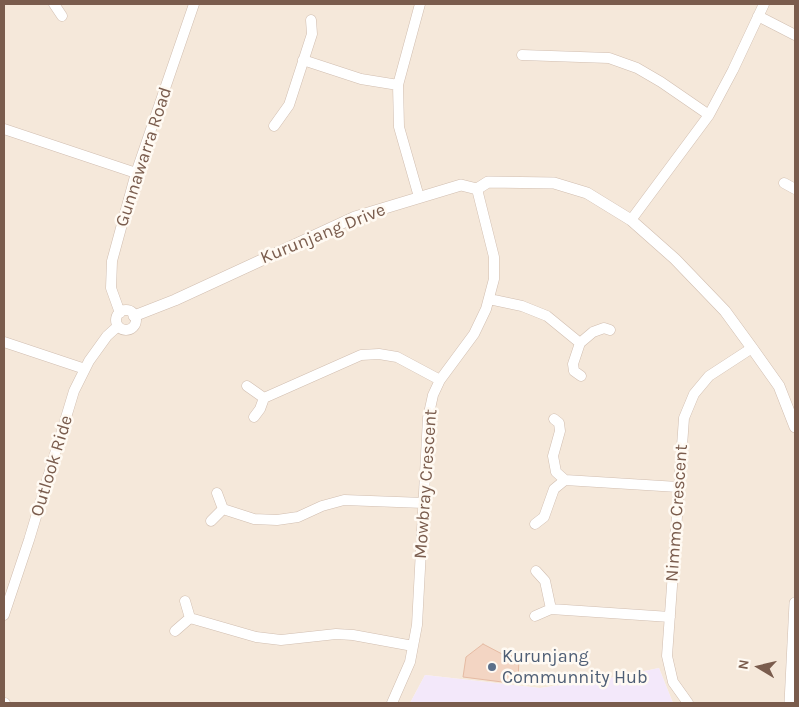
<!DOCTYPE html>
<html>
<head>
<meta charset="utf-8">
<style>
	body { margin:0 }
	#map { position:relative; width:799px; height:707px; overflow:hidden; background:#fdf6ec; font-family:Karla,sans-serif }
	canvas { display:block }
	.frame { position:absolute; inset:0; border:5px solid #7a5c4d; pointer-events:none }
	.north { position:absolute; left:734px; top:642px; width:50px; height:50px; -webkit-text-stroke:4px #fffaf3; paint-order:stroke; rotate:279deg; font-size:14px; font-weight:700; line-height:20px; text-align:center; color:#7a5c4d }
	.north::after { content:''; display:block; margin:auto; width:18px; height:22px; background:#7a5c4d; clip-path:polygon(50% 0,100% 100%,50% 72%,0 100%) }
</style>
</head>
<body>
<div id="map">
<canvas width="799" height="707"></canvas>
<div class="frame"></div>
<div class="north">N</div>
</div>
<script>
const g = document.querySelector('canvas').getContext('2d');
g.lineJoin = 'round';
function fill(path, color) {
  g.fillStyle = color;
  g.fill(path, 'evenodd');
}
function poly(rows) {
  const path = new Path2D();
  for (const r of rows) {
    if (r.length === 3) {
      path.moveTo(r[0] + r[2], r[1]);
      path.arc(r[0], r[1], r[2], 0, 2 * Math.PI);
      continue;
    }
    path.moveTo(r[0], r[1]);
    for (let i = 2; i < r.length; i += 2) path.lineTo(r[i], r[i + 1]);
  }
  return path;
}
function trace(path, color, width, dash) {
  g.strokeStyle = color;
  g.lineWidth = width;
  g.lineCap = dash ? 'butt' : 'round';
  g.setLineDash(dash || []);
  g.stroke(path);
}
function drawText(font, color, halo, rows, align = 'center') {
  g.font = font + ' Karla,sans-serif';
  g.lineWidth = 5;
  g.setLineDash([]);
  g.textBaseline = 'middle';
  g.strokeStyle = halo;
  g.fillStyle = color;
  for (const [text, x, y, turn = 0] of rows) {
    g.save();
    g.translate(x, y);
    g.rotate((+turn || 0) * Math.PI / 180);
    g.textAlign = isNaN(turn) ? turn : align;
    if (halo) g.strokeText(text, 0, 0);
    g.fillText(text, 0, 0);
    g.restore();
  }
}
const residential = poly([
	[4,4,795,4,795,703,673,703,659,668,616,677,540,688,425,675,410,703,4,703]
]);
const education = poly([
	[659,668,673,703,410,703,425,675,540,688,616,677]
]);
const building = poly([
	[483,644,504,655,519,657,518,684,463,677,466,657,483,644]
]);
const minor = poly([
	[54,4,62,16],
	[758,16,795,35],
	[522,55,609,58,637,68,661,82,709,115],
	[303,60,361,79,398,85],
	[274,126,289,105,312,34,311,20],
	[4,129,136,173],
	[784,183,795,189],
	[419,197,399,127,398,85,420,4],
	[631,220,709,115,733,70,764,4],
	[489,299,522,306,547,316,580,343],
	[126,320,10],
	[120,313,111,288,112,261,136,173,194,4],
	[4,342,85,369],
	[581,376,574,371,573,364,580,343,593,332,604,328,610,330],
	[247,386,264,398,260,409,254,417],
	[264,398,361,355,379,354,397,357,440,380],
	[554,419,559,423,560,431,553,456,556,472,565,480,678,487],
	[223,509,254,519,277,520,298,517,322,506,344,500,424,503],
	[211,521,223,509,217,493],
	[535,524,544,517,554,489,565,480],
	[536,571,545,581,551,609,670,617],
	[4,615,29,540,74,391,89,361,107,336,118,326],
	[535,616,551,609],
	[190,618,256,637,281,640,336,634,353,635,413,646],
	[175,631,190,618,185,601],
	[4,703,5,703],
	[392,703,410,662,417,625,428,418,433,395,440,380,474,334,486,309,494,279,494,257,477,189],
	[688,703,673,682,667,656,684,418,694,394,709,376,752,348]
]);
const tertiary = poly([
	[134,316,175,300,355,217,461,185,477,189,488,182,554,183,587,193,631,220,675,259,725,311,752,348,779,386,795,427],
	[790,703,795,603]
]);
const markers = [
	[492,667,5,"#5c6f8a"]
];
const streetNames = [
	["Gunnawarra Road",144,157,-72],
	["Kurunjang Drive",323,234,-22],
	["Outlook Ride",52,466,-73],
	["Mowbray Crescent",426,484,-86],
	["Nimmo Crescent",677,513,-86]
];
const serviceNames = [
	["Kurunjang",502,657],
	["Communnity Hub",502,678]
];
fill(residential, '#f5e8da');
fill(education, '#f3e8fa');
fill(building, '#f3d5c3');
trace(building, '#e6bba3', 1);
trace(minor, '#d1beb0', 11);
trace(tertiary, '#d1beb0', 12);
trace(minor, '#fff', 10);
trace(tertiary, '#fff', 11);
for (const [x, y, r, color] of markers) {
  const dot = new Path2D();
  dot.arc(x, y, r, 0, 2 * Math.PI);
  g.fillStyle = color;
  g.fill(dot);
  trace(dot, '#fffaf3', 2);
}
drawText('18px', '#7a5c4d', '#fffaf3', streetNames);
drawText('18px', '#4e5e75', '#fffaf3', serviceNames, 'left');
</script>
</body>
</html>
